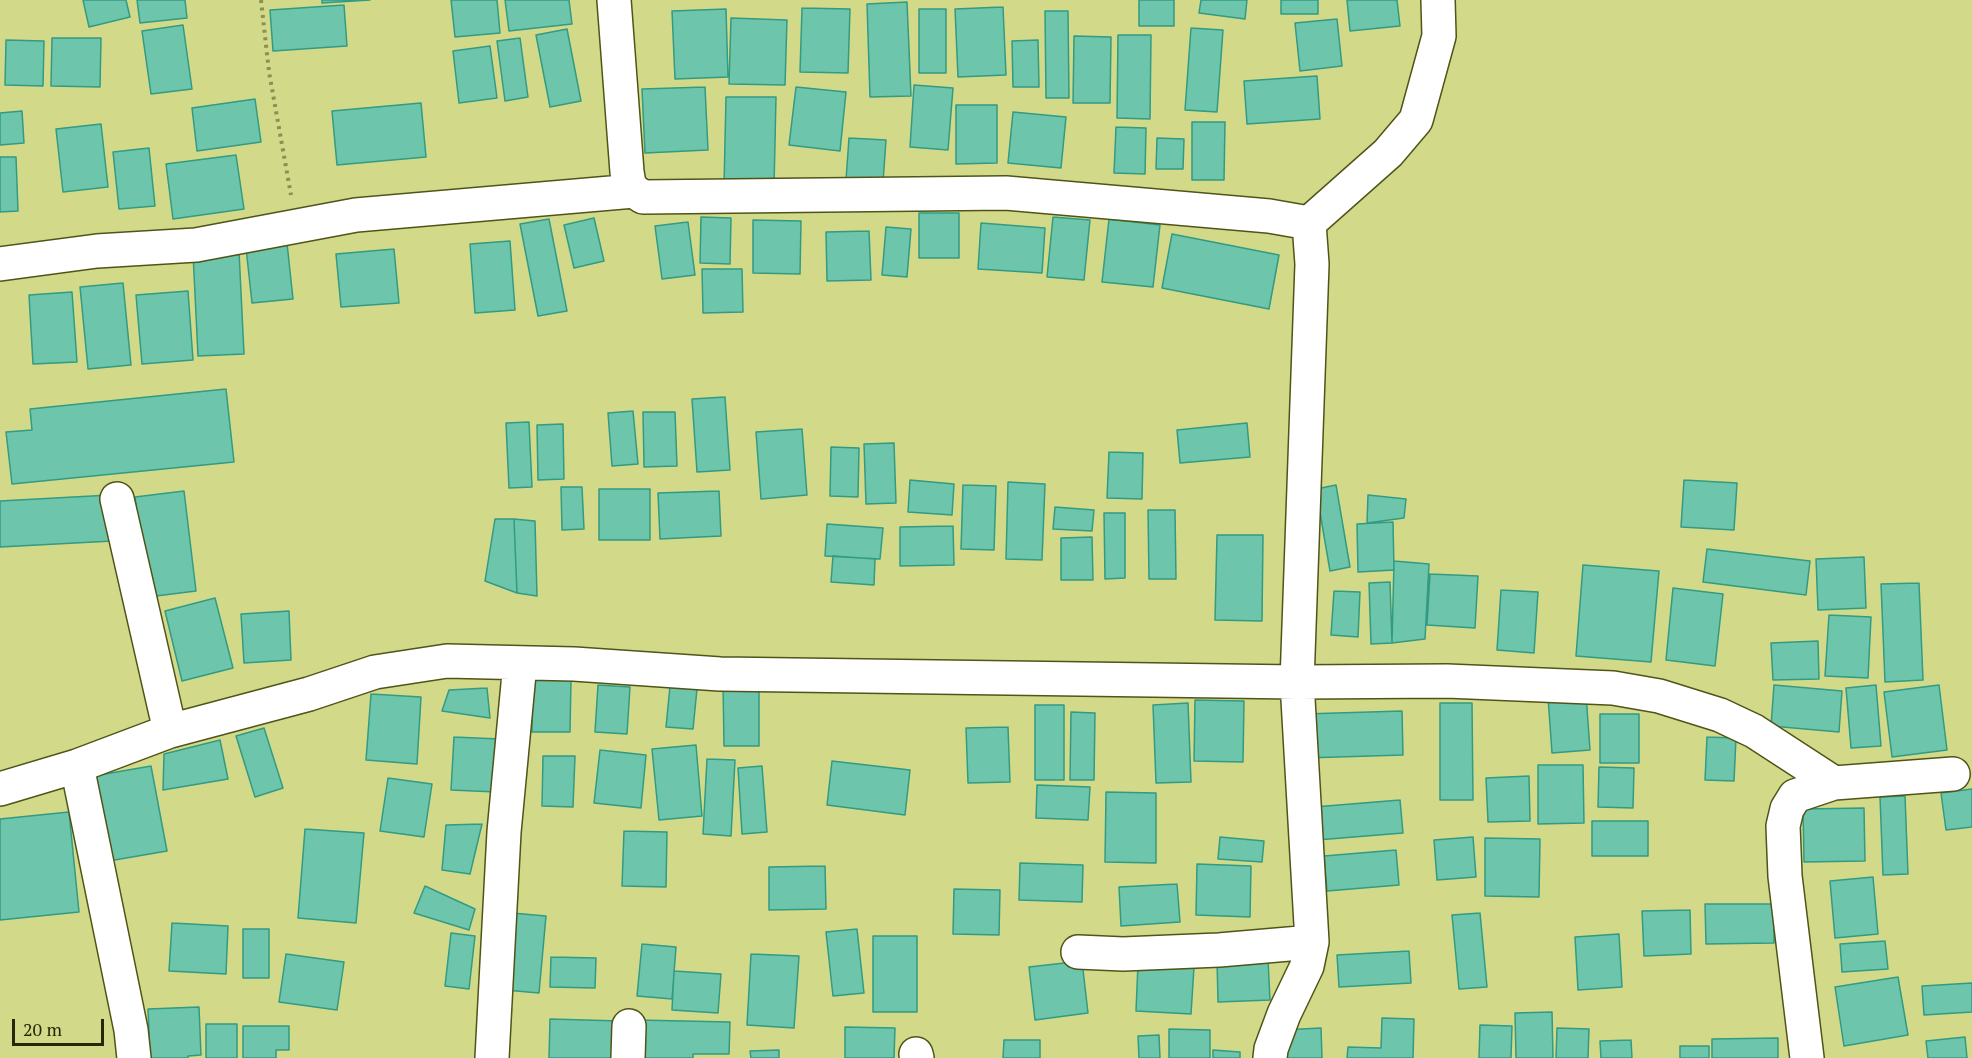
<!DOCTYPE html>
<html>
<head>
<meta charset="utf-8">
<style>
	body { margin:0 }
	#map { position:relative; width:1972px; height:1058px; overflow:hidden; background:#d2da8a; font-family:"PT Serif",serif }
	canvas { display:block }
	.scale { position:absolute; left:12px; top:1019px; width:92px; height:27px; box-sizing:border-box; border:3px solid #252705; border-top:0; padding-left:8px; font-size:18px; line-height:21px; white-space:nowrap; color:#252705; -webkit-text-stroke:4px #d2da8a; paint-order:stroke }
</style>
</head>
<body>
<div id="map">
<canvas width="1972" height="1058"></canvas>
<div class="scale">20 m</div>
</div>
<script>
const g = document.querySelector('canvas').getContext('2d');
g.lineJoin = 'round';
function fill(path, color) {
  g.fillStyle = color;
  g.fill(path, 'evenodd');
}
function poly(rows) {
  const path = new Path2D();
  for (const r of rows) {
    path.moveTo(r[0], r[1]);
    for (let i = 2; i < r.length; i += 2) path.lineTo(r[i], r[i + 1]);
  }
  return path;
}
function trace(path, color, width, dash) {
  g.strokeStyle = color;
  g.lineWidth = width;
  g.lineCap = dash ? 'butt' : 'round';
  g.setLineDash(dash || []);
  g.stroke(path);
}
const building = poly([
	[83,0,126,0,130,17,89,27,83,0],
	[137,0,185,0,187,18,140,23,137,0],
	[322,0,370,0,322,3,322,0],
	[451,0,497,0,500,33,455,37,451,0],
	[505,0,569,0,572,24,509,31,505,0],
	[1139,0,1174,0,1174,26,1139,26,1139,0],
	[1201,0,1247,0,1245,19,1199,13,1201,0],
	[1281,0,1318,0,1318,14,1281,14,1281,0],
	[1347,0,1397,0,1400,26,1350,31,1347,0],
	[907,2,911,96,870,97,867,4,907,2],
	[344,5,347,46,273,51,270,10,344,5],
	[1003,7,1006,75,958,77,955,9,1003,7],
	[802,8,850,9,848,73,800,72,802,8],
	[726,9,728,77,675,79,672,11,726,9],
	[919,9,946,9,946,73,919,73,919,9],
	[1045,11,1068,11,1069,98,1046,98,1045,11],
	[731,18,787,20,785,85,729,84,731,18],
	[1337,19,1342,66,1300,71,1295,23,1337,19],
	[183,25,192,89,151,94,142,31,183,25],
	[1191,28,1223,30,1217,112,1185,110,1191,28],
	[567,29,581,101,550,107,536,35,567,29],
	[1118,35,1151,35,1150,119,1117,118,1118,35],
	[1074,36,1111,37,1110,103,1073,103,1074,36],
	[52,38,101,38,100,87,51,86,52,38],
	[520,38,528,97,505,101,497,41,520,38],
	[6,40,44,41,43,86,5,85,6,40],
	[1038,40,1039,87,1013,87,1012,41,1038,40],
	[490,46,497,98,459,103,453,51,490,46],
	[1317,76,1320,119,1247,124,1244,81,1317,76],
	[914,85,953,88,948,150,910,147,914,85],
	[705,87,708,150,645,153,642,89,705,87],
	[796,87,846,92,840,151,789,145,796,87],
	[726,97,776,97,774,187,724,186,726,97],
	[255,99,261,142,197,151,192,108,255,99],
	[421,103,426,157,337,165,332,111,421,103],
	[956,105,997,105,997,163,956,164,956,105],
	[22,111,24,143,0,145,0,113,22,111],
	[1013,112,1066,117,1061,168,1008,163,1013,112],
	[1192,122,1225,122,1224,180,1192,180,1192,122],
	[101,124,108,187,63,192,56,129,101,124],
	[1116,127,1146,128,1145,174,1114,173,1116,127],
	[849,138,886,140,883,182,846,180,849,138],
	[1157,138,1184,139,1183,169,1156,169,1157,138],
	[149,148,155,206,119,209,113,152,149,148],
	[236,155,244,209,173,219,166,164,236,155],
	[0,157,16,157,18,211,0,212,0,157],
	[919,213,959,213,959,258,919,258,919,213],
	[701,217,731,218,730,264,700,263,701,217],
	[1053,217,1090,220,1084,280,1047,277,1053,217],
	[594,218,604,261,574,268,564,225,594,218],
	[549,219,567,311,538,316,520,224,549,219],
	[1109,219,1160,225,1153,287,1102,282,1109,219],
	[753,220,801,221,800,274,753,273,753,220],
	[688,222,695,275,662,279,655,226,688,222],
	[981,223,1045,228,1042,273,978,269,981,223],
	[886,227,911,229,907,277,882,275,886,227],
	[869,231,871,280,827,281,826,232,869,231],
	[1172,234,1279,255,1269,309,1162,288,1172,234],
	[510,241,515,310,475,313,470,244,510,241],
	[287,243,293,299,252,303,246,248,287,243],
	[394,249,399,303,341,307,336,254,394,249],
	[239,251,244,354,198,356,193,253,239,251],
	[702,269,742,269,743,312,703,313,702,269],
	[123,283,131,365,88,369,80,287,123,283],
	[188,291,193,360,142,364,136,295,188,291],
	[72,292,77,362,33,364,29,295,72,292],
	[226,389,234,462,12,484,6,432,32,430,30,409,226,389],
	[725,397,730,470,697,472,692,399,725,397],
	[633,411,638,464,612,466,608,413,633,411],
	[643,412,675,412,677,466,644,467,643,412],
	[529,422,532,487,509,488,506,423,529,422],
	[1247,423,1250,457,1180,463,1177,430,1247,423],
	[563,424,564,479,538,480,537,425,563,424],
	[802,429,807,495,761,499,756,432,802,429],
	[894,443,896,503,866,504,864,444,894,443],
	[831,447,859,448,858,497,830,496,831,447],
	[1109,452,1143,453,1142,499,1107,498,1109,452],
	[910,480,954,484,952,515,908,512,910,480],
	[1684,480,1737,483,1734,530,1681,527,1684,480],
	[1008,482,1045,484,1042,560,1006,559,1008,482],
	[963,485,996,486,994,550,961,549,963,485],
	[1336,485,1350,567,1330,571,1316,489,1336,485],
	[561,487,582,487,584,529,562,530,561,487],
	[599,489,650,489,650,540,599,540,599,489],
	[184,491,196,591,148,597,135,497,184,491],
	[719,491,721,536,660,539,658,493,719,491],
	[110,495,113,541,0,547,0,501,110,495],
	[1368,495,1406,499,1404,518,1367,523,1368,495],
	[1055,507,1094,510,1092,531,1053,529,1055,507],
	[1148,510,1175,510,1176,579,1149,579,1148,510],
	[1104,513,1125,513,1125,578,1105,579,1104,513],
	[495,519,514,519,517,593,485,581,495,519],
	[514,519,535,521,537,596,517,593,514,519],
	[1393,522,1394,570,1358,572,1357,524,1393,522],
	[827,524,883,528,880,559,825,556,827,524],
	[953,526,954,565,900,566,900,527,953,526],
	[1217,535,1263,535,1262,621,1215,620,1217,535],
	[1092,537,1093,580,1061,580,1061,538,1092,537],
	[1707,549,1810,561,1806,595,1703,582,1707,549],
	[833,556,875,559,874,585,831,582,833,556],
	[1864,557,1866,608,1818,610,1816,559,1864,557],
	[1394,561,1429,564,1425,639,1392,643,1394,561],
	[1583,565,1659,571,1651,662,1576,656,1583,565],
	[1430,574,1478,576,1475,628,1427,625,1430,574],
	[1390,582,1392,643,1371,644,1369,583,1390,582],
	[1919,583,1923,680,1885,682,1881,584,1919,583],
	[1673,588,1723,594,1715,666,1666,660,1673,588],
	[1501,590,1538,592,1534,653,1497,650,1501,590],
	[1334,591,1360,592,1358,637,1331,635,1334,591],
	[215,598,233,668,182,681,165,611,215,598],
	[289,611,291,660,244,663,241,614,289,611],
	[1829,615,1871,617,1868,678,1825,676,1829,615],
	[1818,641,1819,679,1773,680,1771,643,1818,641],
	[533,680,571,680,570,732,532,732,533,680],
	[723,684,759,684,759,746,724,746,723,684],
	[598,685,630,687,627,734,595,732,598,685],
	[1774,685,1842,691,1839,732,1771,726,1774,685],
	[1876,685,1881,746,1851,748,1846,688,1876,685],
	[1939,685,1947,750,1892,757,1884,692,1939,685],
	[670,686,697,689,693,729,666,727,670,686],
	[487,688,490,718,442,711,449,690,487,688],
	[371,694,421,697,417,764,366,760,371,694],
	[1586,694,1590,750,1552,753,1548,697,1586,694],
	[1195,700,1244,701,1243,762,1194,761,1195,700],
	[1188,703,1191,782,1156,783,1153,705,1188,703],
	[1440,703,1472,703,1473,800,1440,800,1440,703],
	[1035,705,1064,705,1064,780,1035,780,1035,705],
	[1402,711,1403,755,1305,758,1304,714,1402,711],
	[1071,712,1095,713,1094,780,1070,780,1071,712],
	[1600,714,1639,714,1639,763,1600,763,1600,714],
	[1008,727,1010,782,968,783,966,728,1008,727],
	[264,728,283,788,255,797,236,736,264,728],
	[454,737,499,739,496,792,451,790,454,737],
	[1707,737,1736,738,1734,781,1705,780,1707,737],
	[220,740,228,779,163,790,164,754,220,740],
	[696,745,702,816,659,820,652,749,696,745],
	[600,750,646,755,641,808,594,803,600,750],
	[543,756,575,756,573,807,542,806,543,756],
	[707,759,735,760,731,836,703,834,707,759],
	[832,761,910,770,905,815,827,805,832,761],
	[1538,765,1583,765,1584,823,1538,824,1538,765],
	[151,766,167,851,103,862,88,777,151,766],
	[762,766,767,832,742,834,738,768,762,766],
	[1599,767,1634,768,1633,808,1598,807,1599,767],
	[1529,776,1530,821,1488,822,1486,778,1529,776],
	[388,778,432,784,424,837,380,831,388,778],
	[1037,785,1090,787,1088,820,1036,818,1037,785],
	[1972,789,1972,827,1946,830,1941,793,1972,789],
	[1106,792,1156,793,1156,863,1105,862,1106,792],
	[1905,796,1908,874,1883,875,1880,797,1905,796],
	[1400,800,1403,833,1317,840,1314,807,1400,800],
	[1864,808,1865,861,1804,862,1803,809,1864,808],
	[69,812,79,912,0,920,0,819,69,812],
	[1592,821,1648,821,1648,856,1592,856,1592,821],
	[482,824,470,874,442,870,446,825,482,824],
	[305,829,364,833,356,923,298,918,305,829],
	[624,831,667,832,666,887,622,886,624,831],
	[1220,837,1264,841,1262,862,1218,859,1220,837],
	[1473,837,1476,877,1437,880,1434,840,1473,837],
	[1485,838,1540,839,1539,897,1485,896,1485,838],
	[1396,850,1399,885,1327,891,1324,856,1396,850],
	[1020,863,1083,865,1082,902,1019,900,1020,863],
	[1197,864,1251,866,1250,917,1196,915,1197,864],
	[825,866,826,909,769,910,769,867,825,866],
	[1873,877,1878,934,1835,938,1830,881,1873,877],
	[1177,884,1180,922,1121,926,1119,887,1177,884],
	[425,886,475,909,469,930,414,913,425,886],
	[954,889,1000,890,999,935,953,934,954,889],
	[1705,904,1774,904,1774,943,1706,944,1705,904],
	[1690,910,1691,954,1644,956,1642,911,1690,910],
	[512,913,546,916,539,993,505,990,512,913],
	[1480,913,1487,987,1459,989,1452,915,1480,913],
	[172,923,228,926,226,974,169,971,172,923],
	[243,929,269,929,269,978,243,978,243,929],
	[857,929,864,993,833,996,826,932,857,929],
	[451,933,475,936,469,989,445,986,451,933],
	[1619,934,1622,987,1578,990,1575,937,1619,934],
	[873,936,917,936,917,1012,873,1012,873,936],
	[1885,941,1888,969,1842,972,1840,944,1885,941],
	[642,944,676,947,672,999,637,996,642,944],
	[1409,951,1411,983,1339,987,1337,955,1409,951],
	[286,954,344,962,337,1010,279,1002,286,954],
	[751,954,799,956,794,1028,747,1025,751,954],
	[551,957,596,958,595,988,550,987,551,957],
	[1268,959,1270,1000,1218,1002,1217,960,1268,959],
	[1082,961,1088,1013,1035,1020,1029,967,1082,961],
	[1138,964,1194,967,1191,1014,1136,1011,1138,964],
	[674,971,721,974,718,1013,672,1010,674,971],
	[1898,977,1908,1035,1844,1046,1835,987,1898,977],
	[1972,983,1972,1012,1924,1015,1922,986,1972,983],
	[199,1007,201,1055,188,1056,188,1058,150,1058,148,1009,199,1007],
	[1552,1012,1553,1058,1516,1058,1515,1013,1552,1012],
	[1382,1018,1414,1019,1413,1058,1347,1058,1348,1047,1381,1048,1382,1018],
	[550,1019,620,1021,619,1058,549,1058,550,1019],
	[637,1020,730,1022,729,1054,693,1054,693,1058,636,1058,637,1020],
	[206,1024,237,1024,237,1058,206,1058,206,1024],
	[1480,1025,1512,1026,1511,1058,1479,1058,1480,1025],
	[243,1026,289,1026,289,1050,276,1050,276,1058,243,1058,243,1026],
	[845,1027,895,1028,894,1058,845,1058,845,1027],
	[1321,1028,1322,1058,1282,1058,1281,1030,1321,1028],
	[1557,1028,1589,1029,1588,1058,1556,1058,1557,1028],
	[1169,1029,1210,1030,1210,1058,1169,1058,1169,1029],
	[1159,1035,1160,1058,1139,1058,1138,1036,1159,1035],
	[1965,1037,1967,1058,1928,1058,1926,1041,1965,1037],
	[1778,1038,1778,1058,1712,1058,1712,1039,1778,1038],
	[1004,1040,1040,1040,1040,1058,1003,1058,1004,1040],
	[1631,1040,1632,1058,1601,1058,1600,1041,1631,1040],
	[1680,1046,1709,1046,1709,1058,1680,1058,1680,1046],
	[779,1050,779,1058,751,1058,750,1051,779,1050],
	[1213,1050,1240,1052,1240,1058,1213,1058,1213,1050]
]);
const path = poly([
	[261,0,269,72,291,195]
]);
const minor = poly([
	[614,0,627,172,629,184,634,191,643,197,1006,193,1269,216,1309,223,1312,264,1297,682,1312,942,1307,966,1284,1014,1271,1049,1270,1058],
	[1309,223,1388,153,1416,120,1439,36,1438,0],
	[0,264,97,251,196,245,356,215,634,191],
	[117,499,170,731],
	[77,766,131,1030,134,1058],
	[0,789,77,766,170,731,309,694,375,672,447,661,574,664,720,674,1297,682,1447,681,1613,688,1659,696,1720,715,1754,731,1834,783],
	[1078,952,1123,954,1219,950,1312,942],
	[916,1054,917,1058],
	[492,1058,504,832,520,663],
	[628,1058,629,1026],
	[1807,1058,1785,876,1783,826,1787,809,1795,796,1834,783,1953,774]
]);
fill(building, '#6dc5ac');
trace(building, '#329b81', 1.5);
trace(minor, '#505417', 36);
trace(path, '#8a8f53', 4, [3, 4.5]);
trace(minor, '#fff', 33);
</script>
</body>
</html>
